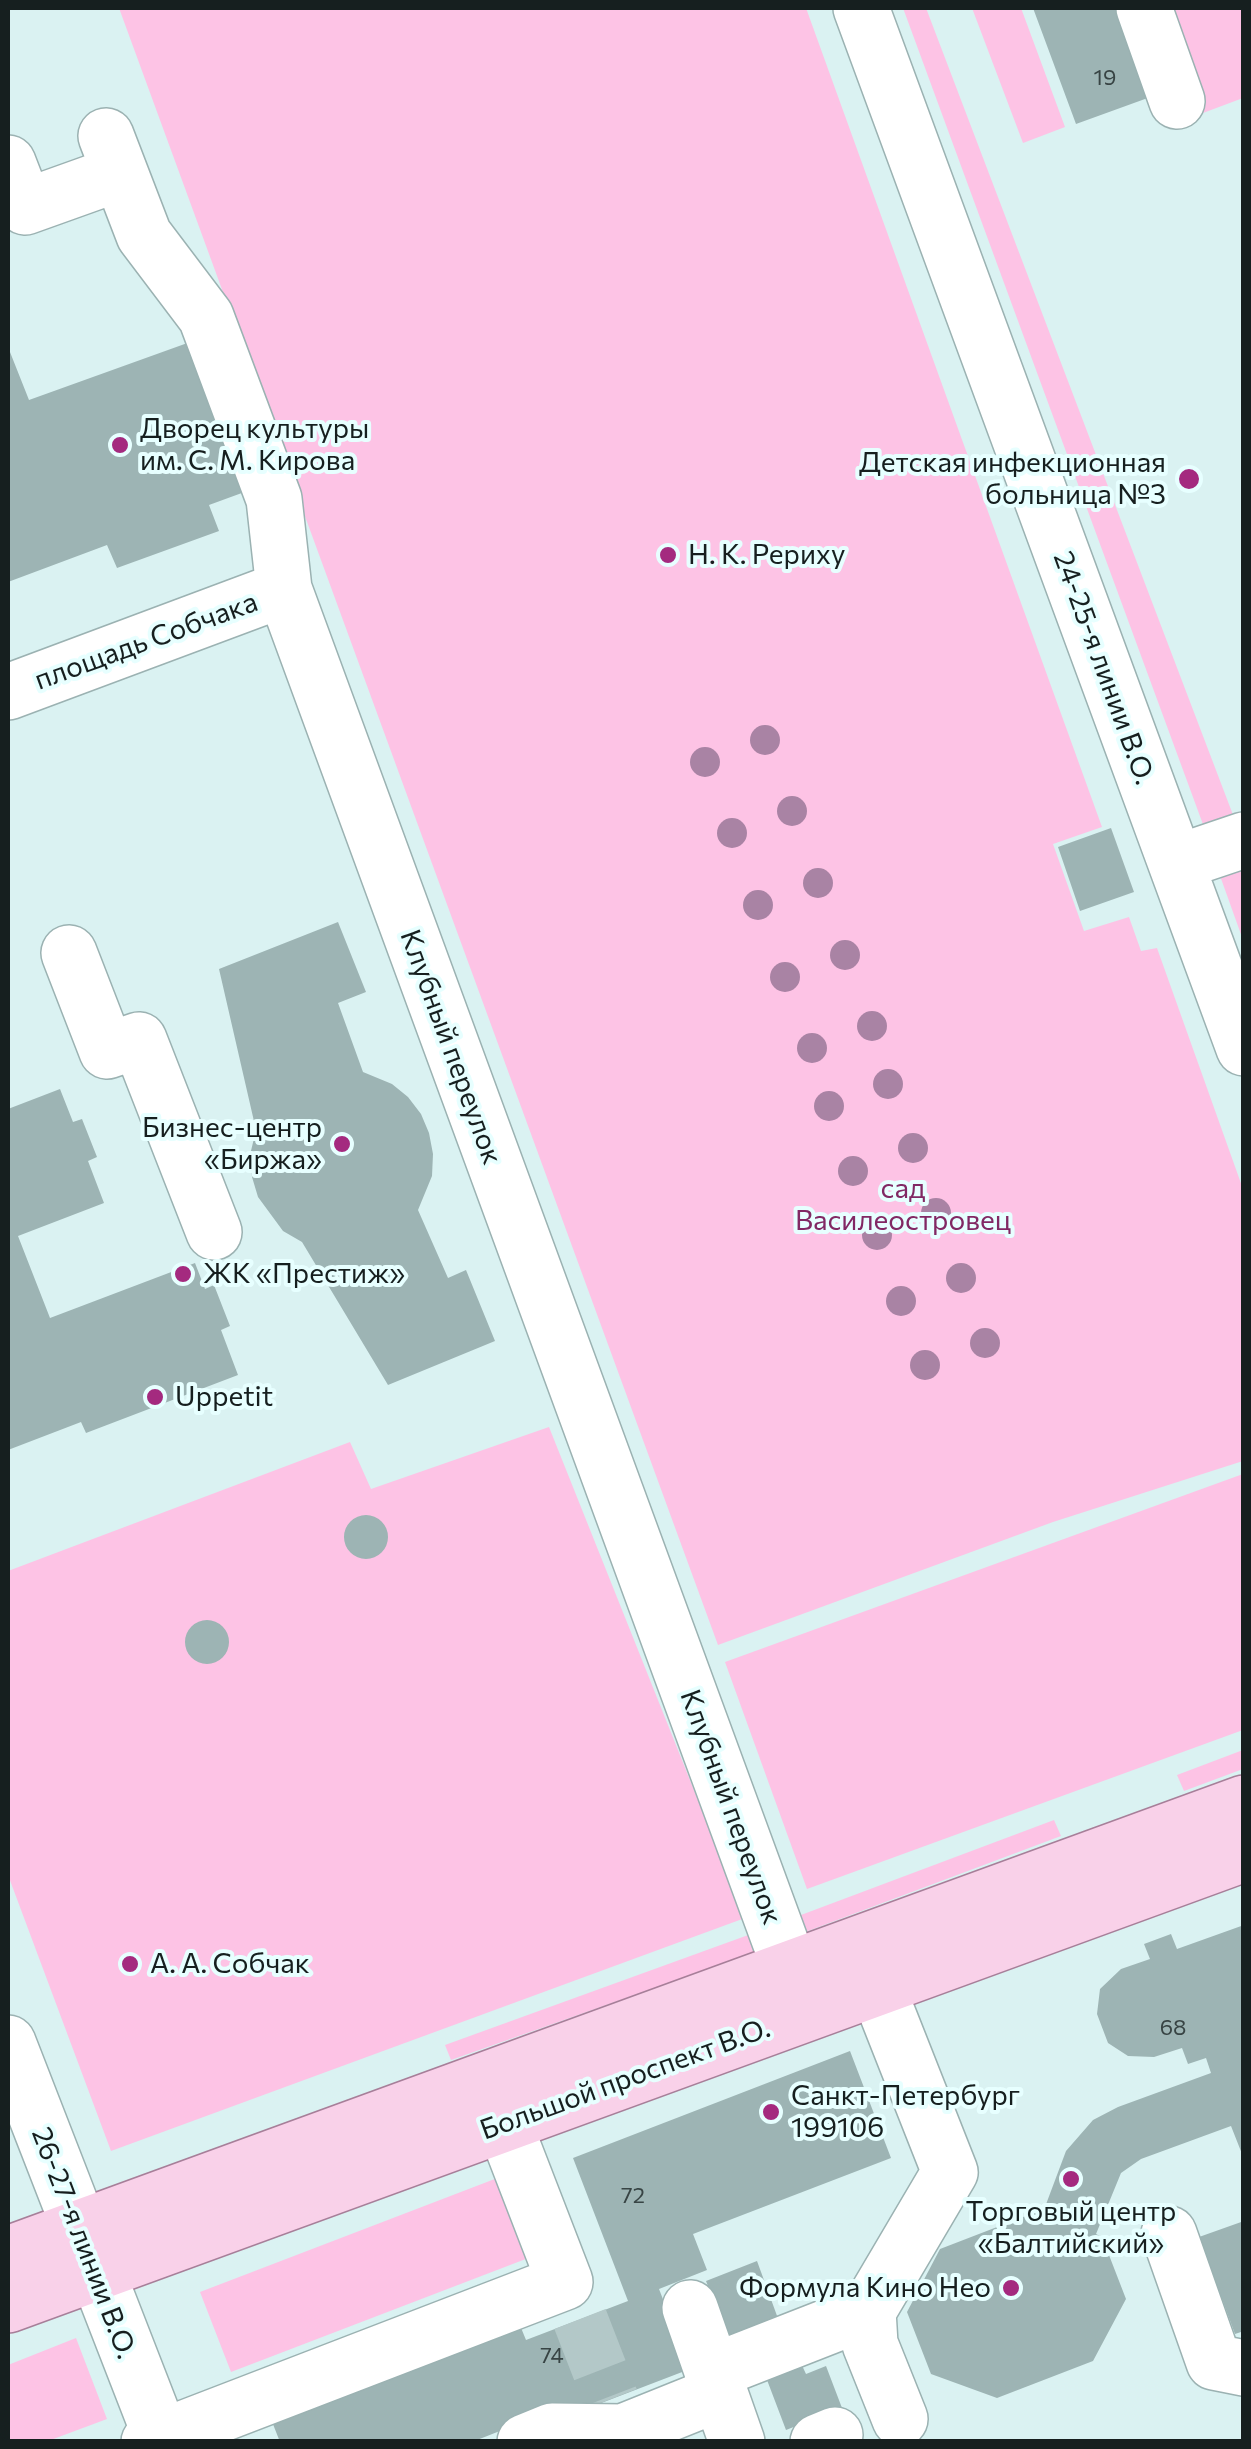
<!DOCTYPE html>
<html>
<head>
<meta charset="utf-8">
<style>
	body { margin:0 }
	#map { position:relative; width:1251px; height:2449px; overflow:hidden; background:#daf2f2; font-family:Commissioner,sans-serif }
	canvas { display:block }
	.frame { position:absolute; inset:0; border:10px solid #161f1f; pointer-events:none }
</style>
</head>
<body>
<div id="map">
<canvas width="1251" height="2449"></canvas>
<div class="frame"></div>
</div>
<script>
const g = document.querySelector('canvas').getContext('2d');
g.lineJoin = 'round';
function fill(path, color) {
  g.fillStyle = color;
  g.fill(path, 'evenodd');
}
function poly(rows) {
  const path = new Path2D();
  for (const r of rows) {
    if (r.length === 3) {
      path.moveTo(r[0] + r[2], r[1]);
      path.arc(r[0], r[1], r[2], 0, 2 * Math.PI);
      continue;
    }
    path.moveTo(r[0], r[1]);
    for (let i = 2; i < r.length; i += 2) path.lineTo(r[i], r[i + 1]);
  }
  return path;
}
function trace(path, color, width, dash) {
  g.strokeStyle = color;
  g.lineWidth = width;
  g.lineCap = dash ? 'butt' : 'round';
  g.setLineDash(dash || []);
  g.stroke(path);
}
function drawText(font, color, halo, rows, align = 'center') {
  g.font = font + ' Commissioner,sans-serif';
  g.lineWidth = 8;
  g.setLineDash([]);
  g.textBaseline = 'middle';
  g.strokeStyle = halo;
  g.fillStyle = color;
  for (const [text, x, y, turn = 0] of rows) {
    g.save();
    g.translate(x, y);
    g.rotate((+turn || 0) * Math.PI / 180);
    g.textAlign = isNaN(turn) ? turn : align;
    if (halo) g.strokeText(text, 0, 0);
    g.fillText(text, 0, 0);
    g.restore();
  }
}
const green = poly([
	[119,8,806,8,1102,827,1053,844,1084,931,1129,917,1141,951,1157,948,1243,1189,1243,1461,1053,1522,718,1645],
	[903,8,926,8,1238,828,1208,838],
	[972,8,1021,8,1065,127,1023,143],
	[1166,8,1243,8,1243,98,1203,113],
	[1243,863,1243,940,1219,873],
	[549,1427,745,1918,111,2151,8,1875,8,1571,350,1442,371,1489],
	[1243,1474,1243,1730,807,1889,725,1662],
	[1243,1750,1243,1769,1184,1791,1177,1775],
	[1054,1820,1061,1836,800,1934,793,1918],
	[751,1934,759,1951,451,2060,445,2045],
	[513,2172,544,2252,231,2372,200,2292],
	[76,2338,107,2419,48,2441,8,2441,8,2365]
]);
const building = poly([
	[1033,8,1124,8,1156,95,1076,124],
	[193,341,250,490,209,505,219,531,117,568,107,545,8,582,8,347,29,400],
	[1111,828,1134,892,1080,911,1058,847],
	[338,922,366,992,338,1003,363,1072,392,1084,408,1097,421,1114,429,1133,433,1154,432,1176,418,1210,448,1278,466,1270,495,1341,388,1385,302,1242,283,1231,258,1197,252,1177,250,1155,256,1130,219,969],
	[60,1089,73,1122,82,1119,97,1157,88,1161,104,1203,18,1236,50,1318,195,1263,205,1289,214,1285,230,1326,221,1330,238,1375,86,1433,81,1422,8,1450,8,1109],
	[366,1537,22],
	[207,1642,22],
	[1244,1925,1244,2159,1231,2126,1141,2159,1121,2173,1096,2234,1102,2237,1126,2299,1093,2361,997,2398,931,2374,907,2312,940,2249,1036,2212,1042,2215,1066,2151,1093,2120,1118,2107,1211,2073,1206,2058,1188,2064,1182,2048,1154,2057,1128,2056,1108,2043,1097,2014,1100,1989,1121,1969,1150,1959,1144,1944,1171,1934,1177,1949],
	[850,2051,891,2158,693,2234,707,2270,659,2289,690,2369,557,2420,553,2410,472,2442,280,2442,269,2414,517,2318,526,2340,628,2301,573,2158],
	[1244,2221,1244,2331,1235,2334,1199,2237],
	[757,2261,780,2324,730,2342,706,2281],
	[799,2359,806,2374,826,2366,842,2408,786,2430,764,2372]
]);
const minorTunnel = poly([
	[580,2319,611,2399]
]);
const minor = poly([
	[861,8,1244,1048],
	[1144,8,1177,101],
	[106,136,144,235,206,317,274,499,284,589,790,1968],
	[8,163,25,207,120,173],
	[8,692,284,589],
	[1176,863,1244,840],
	[69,953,107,1051,139,1040,214,1232],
	[877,1987,950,2172,868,2311,870,2344,900,2419],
	[8,2043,163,2442],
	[1169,2234,1214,2362,1244,2368],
	[690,2308,737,2442],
	[712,2372,868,2311],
	[149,2442,565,2282,504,2124],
	[525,2442,552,2431,623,2432,720,2393],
	[818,2442,835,2435]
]);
const major = poly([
	[8,2254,1244,1803],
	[8,2305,1244,1854]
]);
const trees = [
	[765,740],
	[705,762],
	[792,811],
	[732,833],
	[818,883],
	[758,905],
	[845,955],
	[785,977],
	[872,1026],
	[812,1048],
	[888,1084],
	[829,1106],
	[913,1148],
	[853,1171],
	[936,1213],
	[877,1235],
	[961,1278],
	[901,1301],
	[985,1343],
	[925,1365]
];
const markers = [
	[120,445,10,"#a42a7f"],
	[1189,479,12,"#a42a7f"],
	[668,555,10,"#a42a7f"],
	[342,1144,10,"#a42a7f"],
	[183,1274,10,"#a42a7f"],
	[155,1397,10,"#a42a7f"],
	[130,1964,10,"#a42a7f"],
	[771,2112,10,"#a42a7f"],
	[1071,2179,10,"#a42a7f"],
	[1011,2288,10,"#a42a7f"]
];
const numberNames = [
	["19",1105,78],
	["68",1173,2028],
	["72",633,2196],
	["74",552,2356]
];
const poiNames = [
	["Дворец культуры",140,429],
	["им. С. М. Кирова",140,461],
	["Детская инфекционная",1166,463,"right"],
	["больница №3",1166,495,"right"],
	["Н. К. Рериху",688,555],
	["Бизнес-центр",322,1128,"right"],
	["«Биржа»",322,1160,"right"],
	["ЖК «Престиж»",203,1274],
	["Uppetit",175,1397],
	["А. А. Собчак",150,1964],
	["Санкт-Петербург",791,2096],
	["199106",791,2128],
	["Торговый центр",1071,2212,"center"],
	["«Балтийский»",1071,2244,"center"],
	["Формула Кино Нео",991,2288,"right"]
];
const streetNames = [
	["площадь Собчака",146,641,-20],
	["24-25-я линии В.О.",1104,668,70],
	["Клубный переулок",451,1047,70],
	["Клубный переулок",731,1807,70],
	["Большой проспект В.О.",625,2079,-20],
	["26-27-я линии В.О.",84,2243,69]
];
const parkNames = [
	["сад",903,1189],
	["Василеостровец",903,1221]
];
fill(green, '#fdc3e5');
fill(building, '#9db4b4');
trace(minorTunnel, '#b3c8c8', 55, [55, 28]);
trace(minor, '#9bb2b2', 58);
trace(major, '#a77f99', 58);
trace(minor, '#fff', 55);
trace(major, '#f9d1e9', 55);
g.fillStyle = '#a983a4';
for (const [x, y] of trees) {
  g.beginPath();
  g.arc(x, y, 15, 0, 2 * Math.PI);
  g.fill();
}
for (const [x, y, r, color] of markers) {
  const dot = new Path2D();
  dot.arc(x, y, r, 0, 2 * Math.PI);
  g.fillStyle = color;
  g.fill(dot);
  trace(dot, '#e7ffff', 4);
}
drawText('22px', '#384444', null, numberNames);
drawText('28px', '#161f1f', '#e7ffff', poiNames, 'left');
drawText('28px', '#161f1f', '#e7ffff', streetNames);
drawText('28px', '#812864', '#e7ffff', parkNames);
</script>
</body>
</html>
